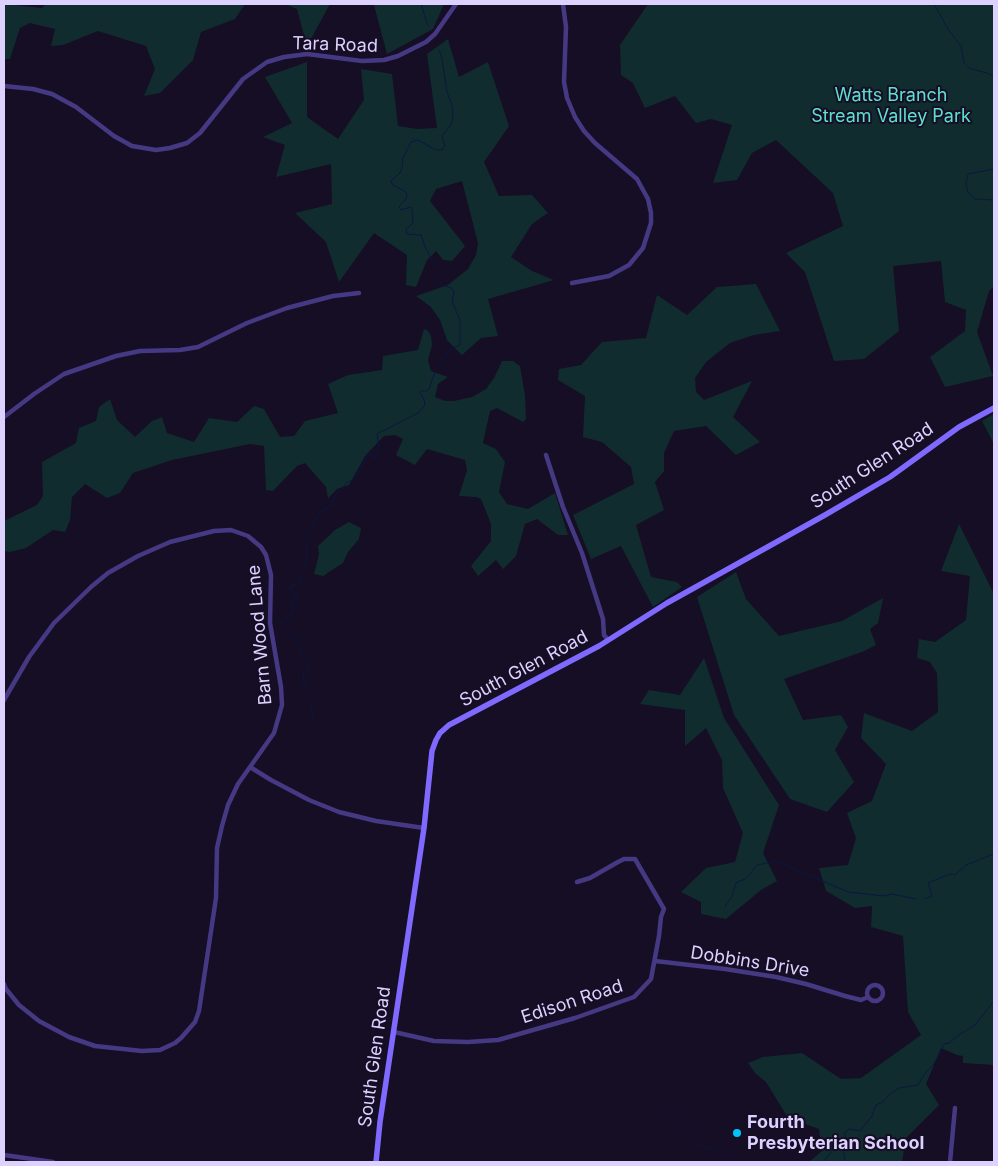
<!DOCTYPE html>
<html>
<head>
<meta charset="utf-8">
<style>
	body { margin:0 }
	#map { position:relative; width:998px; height:1166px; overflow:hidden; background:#150e24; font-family:Inter,sans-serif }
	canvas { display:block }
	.frame { position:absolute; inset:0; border:5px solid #dcd1ff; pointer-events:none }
</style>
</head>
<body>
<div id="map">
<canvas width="998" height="1166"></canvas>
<div class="frame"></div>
</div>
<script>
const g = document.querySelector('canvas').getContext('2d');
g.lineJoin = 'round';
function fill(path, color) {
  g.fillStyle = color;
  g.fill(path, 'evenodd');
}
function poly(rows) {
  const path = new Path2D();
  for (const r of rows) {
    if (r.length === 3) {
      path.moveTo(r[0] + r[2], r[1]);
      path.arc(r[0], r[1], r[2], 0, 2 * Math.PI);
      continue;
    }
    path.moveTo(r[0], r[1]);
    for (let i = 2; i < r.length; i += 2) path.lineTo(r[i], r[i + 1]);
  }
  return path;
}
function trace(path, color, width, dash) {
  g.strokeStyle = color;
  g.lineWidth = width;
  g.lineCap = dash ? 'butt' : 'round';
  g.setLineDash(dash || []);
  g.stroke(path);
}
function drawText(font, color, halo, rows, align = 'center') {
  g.font = font + ' Inter,sans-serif';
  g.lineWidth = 4;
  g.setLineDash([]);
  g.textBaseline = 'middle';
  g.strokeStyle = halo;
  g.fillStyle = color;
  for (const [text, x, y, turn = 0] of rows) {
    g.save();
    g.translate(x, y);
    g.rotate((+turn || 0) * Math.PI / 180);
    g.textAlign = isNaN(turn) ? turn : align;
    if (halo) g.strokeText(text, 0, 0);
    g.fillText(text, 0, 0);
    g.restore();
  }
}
const green = poly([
	[4,4,42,8,46,4,245,4,235,19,201,32,193,60,160,93,144,96,155,69,146,46,98,31,63,45,51,46,55,29,30,23,20,28,10,59,4,59],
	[285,4,330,4,307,46,297,9],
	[370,4,444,4,433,29,387,54,374,5],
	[648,4,994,4,994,286,989,291,977,332,993,376,945,387,930,357,965,331,966,310,945,302,941,261,893,266,899,331,864,359,834,361,805,272,786,253,843,226,833,193,776,140,752,153,737,180,713,183,732,125,711,119,696,123,675,96,645,108,633,83,621,75,620,45],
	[448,39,459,77,488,62,509,126,484,162,499,196,532,195,548,213,532,224,511,257,532,271,554,280,488,299,498,336,481,338,462,355,447,340,440,320,431,307,416,296,448,285,468,269,476,255,478,243,462,181,436,189,430,201,465,246,452,261,443,260,436,251,427,260,416,287,406,285,407,255,374,233,339,282,326,242,295,213,332,204,331,164,276,177,285,145,263,137,292,123,265,77,307,62,307,117,338,139,364,100,361,69,392,74,398,126,417,129,437,128,427,54],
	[756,284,780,331,754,335,730,343,706,362,695,378,696,392,704,400,752,381,733,417,760,442,736,455,706,426,674,431,664,453,664,471,655,482,664,510,636,525,651,577,677,582,682,587,653,607,621,546,591,559,573,515,634,484,631,467,602,442,583,437,585,396,558,380,559,369,581,365,602,342,646,338,657,295,687,315,717,287],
	[424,329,428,331,431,336,432,345,428,360,431,371,448,377,438,384,435,397,445,401,454,401,472,397,486,389,494,378,502,361,513,361,520,366,525,396,526,419,523,422,497,408,490,411,483,443,496,449,505,462,499,492,507,504,528,509,555,493,568,535,558,535,537,519,525,524,516,556,503,569,496,560,478,576,471,566,491,541,491,524,481,499,476,497,459,496,467,470,465,460,427,449,415,465,396,455,403,439,395,435,384,436,365,456,349,485,337,489,328,498,326,487,305,463,297,466,273,491,266,490,264,446,250,444,172,460,133,473,120,493,107,498,85,484,72,497,70,520,65,532,53,530,26,548,10,552,4,551,4,521,37,505,43,496,42,462,76,443,79,428,96,421,99,407,110,399,117,420,135,437,152,421,162,417,167,433,194,442,209,418,237,422,254,406,264,409,280,437,294,436,305,421,338,413,328,384,348,375,382,370,383,356,418,350],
	[994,414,994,444,982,421],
	[349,522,361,528,359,539,348,552,343,563,323,576,314,574,319,554,318,546,335,530],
	[959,524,994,594,994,1065,963,1063,963,1056,957,1055,941,1048,926,1084,939,1105,906,1138,902,1162,809,1162,822,1151,819,1129,788,1118,766,1082,756,1074,748,1063,763,1057,802,1053,841,1079,861,1078,921,1035,908,1012,903,936,871,927,872,906,855,908,826,891,819,868,848,865,856,838,847,813,872,801,886,764,861,738,864,713,912,731,938,712,937,673,930,662,917,658,919,639,935,642,966,620,970,576,941,571],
	[736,572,746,599,779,636,842,621,883,598,878,623,870,629,876,645,862,652,784,679,803,720,841,715,848,727,835,750,854,782,827,812,790,799,734,715,697,597],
	[704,658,724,718,779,805,763,853,777,881,761,890,726,919,701,914,701,902,681,892,706,868,735,862,743,833,723,788,722,760,706,728,685,746,685,710,640,704,649,690,680,695]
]);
const stream = poly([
	[421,4,428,26],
	[934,4,948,29,961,46,964,63,969,68,990,74,994,78],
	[994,169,968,174,966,184,968,192,975,199,994,200],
	[434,264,426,249,421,235,407,234,406,229,413,223,412,209,411,207,401,210,399,207,407,197,406,192,393,185,391,181,400,173,402,168,403,158,411,142,418,140,436,150,442,150,445,146,442,136,451,125,453,118,452,105,447,92,442,59,439,50],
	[438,366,450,349,460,345,460,320,452,302,454,292,451,288,442,285,440,281],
	[307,536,318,514,332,504,335,500,334,497,338,492,347,483,355,478,367,456,369,454,374,457,377,456,379,449,377,434,418,413,425,405,424,399,420,393,421,391,426,391,429,389,435,372],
	[299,572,306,565,307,547,305,543],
	[283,626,282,621,291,614,293,608,292,599,299,596,291,590,291,585,298,584,300,581,300,578],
	[284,632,292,637,299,647,303,658,308,664,308,670,304,672,303,680,309,692],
	[310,700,313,718],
	[925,899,932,896,928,883,950,874,955,875,966,865,994,854],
	[725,907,732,896,736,883,747,878,757,865,776,861,848,892,884,896,892,894,916,899],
	[669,1113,687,1130,699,1145,710,1149,714,1148,729,1162],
	[843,1146,845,1162],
	[823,1162,835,1147,843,1145,847,1140,844,1133,849,1129,860,1131,872,1116,876,1105,883,1102,888,1096,899,1088,918,1085,924,1075,934,1064,944,1044,949,1043,959,1035,975,1025,994,1001]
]);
const street = poly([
	[563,4,566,27,564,82,567,98,575,117,584,131,595,143,637,179,648,199,651,213,651,223,643,248,629,265,609,276,572,283],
	[4,86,33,89,52,94,76,107,114,136,132,146,156,150,170,148,187,143,200,133,243,79,267,62,284,57,307,54,362,61,384,60,398,56,426,42,435,34,456,4],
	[4,417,34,394,64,374,116,356,140,351,180,350,198,347,247,323,287,308,333,296,359,293],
	[546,455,563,507,582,553,597,600,603,619,604,635,608,640],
	[4,700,29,657,54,623,91,587,108,573,138,556,170,542,214,531,231,530,248,536,261,547,266,555,271,575,270,623,281,687,282,705,274,733,238,784,228,805,222,826,217,848,216,898,199,1011,195,1022,181,1038,175,1043,160,1050,142,1051,95,1046,69,1037,39,1021,19,1005,6,989,4,984],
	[250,767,271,780,309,800,339,812,376,821,424,828],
	[655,961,725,969,776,977,806,984,845,996,861,1000,868,997],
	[875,993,8],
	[394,1032,434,1041,468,1042,498,1040,575,1018,634,997,651,979,659,936,661,917,664,909,635,859,624,859,618,862,590,878,577,882],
	[4,1155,53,1162],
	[950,1162,955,1108]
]);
const secondary = poly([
	[376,1162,380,1122,424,828,432,751,436,740,440,733,449,725,599,646,667,603,825,515,890,477,959,427,994,408]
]);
const markers = [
	[737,1133,5,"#00c3fc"]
];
const streetNames = [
	["Tara Road",335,45,2],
	["South Glen Road",872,466,-33],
	["Barn Wood Lane",260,635,-95],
	["South Glen Road",524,669,-28],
	["Dobbins Drive",750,962,9],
	["Edison Road",572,1002,-18],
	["South Glen Road",375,1057,-82]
];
const parkNames = [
	["Watts Branch",891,96],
	["Stream Valley Park",891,117]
];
const poiNames = [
	["Fourth",747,1123],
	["Presbyterian School",747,1144]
];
fill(green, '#112c2e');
trace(stream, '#0a1742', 1);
trace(street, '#453983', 4.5);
trace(secondary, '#7f69ff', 5.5);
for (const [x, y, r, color] of markers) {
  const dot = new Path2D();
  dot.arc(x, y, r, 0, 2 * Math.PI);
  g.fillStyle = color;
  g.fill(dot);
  trace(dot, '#150e24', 2);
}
drawText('18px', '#dcd1ff', '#150e24', streetNames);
drawText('18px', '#5de0cf', '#150e24', parkNames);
drawText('bold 18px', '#dcd1ff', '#150e24', poiNames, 'left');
</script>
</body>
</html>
